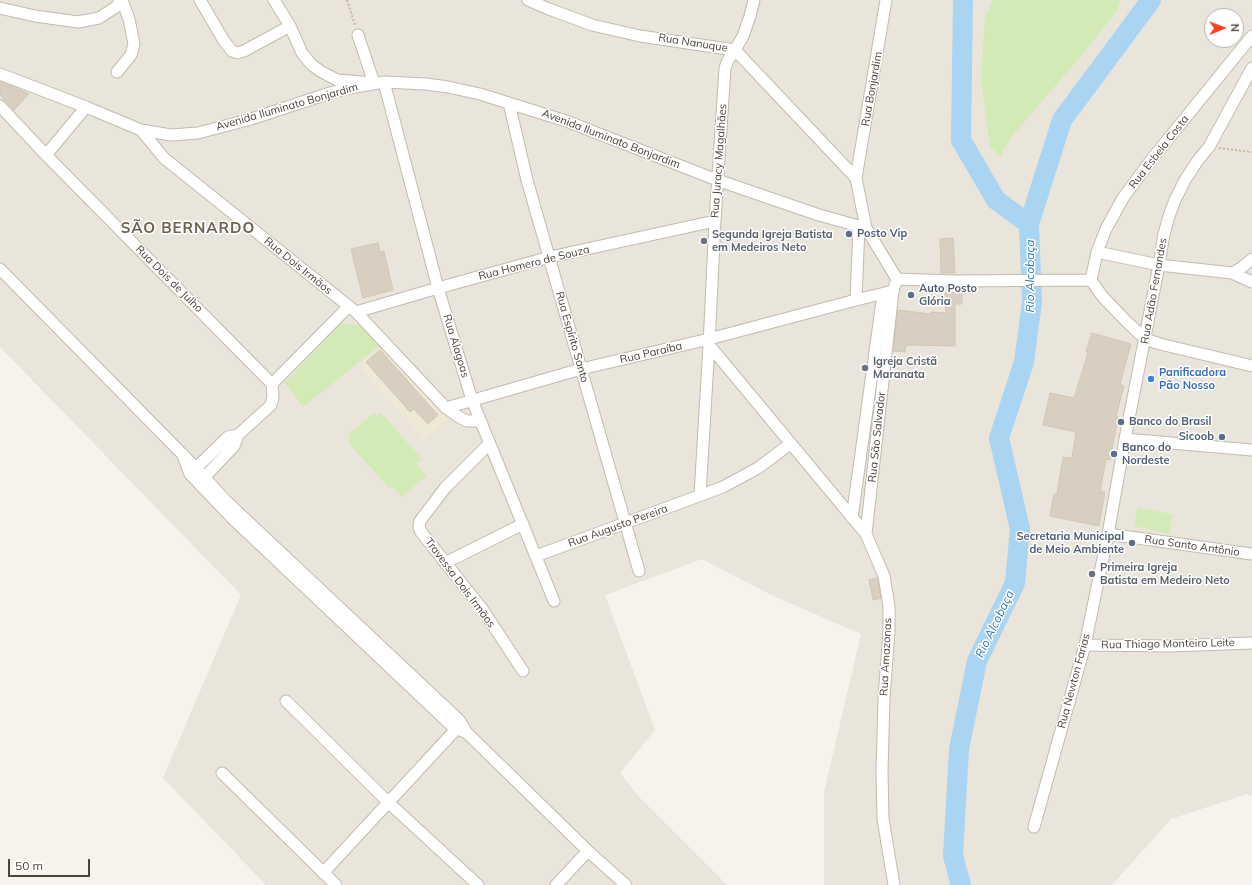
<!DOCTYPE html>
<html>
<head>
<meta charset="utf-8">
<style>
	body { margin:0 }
	#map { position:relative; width:1252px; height:885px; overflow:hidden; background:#f6f3ec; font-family:Mulish,sans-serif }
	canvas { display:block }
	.north { position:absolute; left:1204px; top:8px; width:40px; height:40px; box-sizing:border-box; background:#fff; border:1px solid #b7b4b0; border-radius:50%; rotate:89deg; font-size:11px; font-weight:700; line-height:16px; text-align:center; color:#4b4439 }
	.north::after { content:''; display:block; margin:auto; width:14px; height:18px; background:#fc3f1d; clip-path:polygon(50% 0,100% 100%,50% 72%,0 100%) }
	.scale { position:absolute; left:8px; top:859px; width:82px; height:18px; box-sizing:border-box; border:2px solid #4b4439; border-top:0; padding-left:5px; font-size:12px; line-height:14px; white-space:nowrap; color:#4b4439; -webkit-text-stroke:3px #fff; paint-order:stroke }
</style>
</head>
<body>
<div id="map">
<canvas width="1252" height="885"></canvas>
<div class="north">N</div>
<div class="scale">50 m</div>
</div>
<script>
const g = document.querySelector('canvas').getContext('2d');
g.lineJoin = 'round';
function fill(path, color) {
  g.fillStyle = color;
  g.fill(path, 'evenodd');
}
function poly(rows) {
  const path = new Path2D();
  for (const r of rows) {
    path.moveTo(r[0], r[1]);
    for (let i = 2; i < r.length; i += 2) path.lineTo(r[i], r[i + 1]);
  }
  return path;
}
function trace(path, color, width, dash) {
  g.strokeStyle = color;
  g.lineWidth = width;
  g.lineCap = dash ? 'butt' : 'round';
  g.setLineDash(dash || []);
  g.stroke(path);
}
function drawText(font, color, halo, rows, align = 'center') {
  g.font = font + ' Mulish,sans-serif';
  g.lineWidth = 3;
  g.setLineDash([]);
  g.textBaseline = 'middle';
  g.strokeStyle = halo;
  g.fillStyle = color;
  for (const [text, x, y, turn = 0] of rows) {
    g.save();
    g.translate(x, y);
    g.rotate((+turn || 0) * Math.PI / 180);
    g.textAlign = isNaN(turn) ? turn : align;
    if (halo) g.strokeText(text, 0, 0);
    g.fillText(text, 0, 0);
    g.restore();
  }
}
const residential = poly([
	[0,0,1252,0,1252,796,1247,794,1171,819,1112,885,824,885,824,792,861,634,771,595,702,559,605,595,655,730,620,773,639,797,727,885,266,885,163,778,241,595,0,347],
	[1212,16,1236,16,1236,40,1212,40]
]);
const education = poly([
	[381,347,449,418,425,440,357,366]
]);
const green = poly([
	[993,0,1120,0,1117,11,1080,57,1013,135,1000,156,990,147,981,79,985,17],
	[341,324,360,325,380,345,303,407,285,383],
	[374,413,377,416,381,413,422,459,416,464,426,476,402,497,392,486,389,488,348,442,351,439,348,435],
	[1138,508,1172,514,1170,534,1134,526]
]);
const river = poly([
	[1029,224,1062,120,1151,0],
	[961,885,953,856,959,749,977,661,1015,583,1020,529,999,438,1024,362,1032,302,1029,224,996,200,961,140,963,0]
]);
const building = poly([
	[0,82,11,86,29,94,14,110,0,95,0,82],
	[953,238,955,273,941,273,940,239,953,238],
	[378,243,380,252,384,251,393,290,363,298,351,249,378,243],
	[962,292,962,304,955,304,955,346,906,345,905,352,893,351,898,310,931,314,931,312,946,313,945,293,962,292],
	[1092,333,1131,344,1120,384,1124,386,1116,416,1118,417,1110,460,1106,459,1100,492,1105,492,1099,526,1050,516,1054,494,1057,494,1063,457,1072,458,1076,432,1043,425,1050,393,1074,398,1088,353,1086,352,1092,333],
	[380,350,438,415,428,424,414,409,410,412,366,362,380,350],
	[877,578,881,598,873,600,869,580,877,578]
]);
const path = poly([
	[347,0,355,25],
	[1219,148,1252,152]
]);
const minor = poly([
	[200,0,224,41,232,51,237,53,244,51,290,26],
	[274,0,290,26,302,53,311,64,320,71,337,80,374,83,358,35],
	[528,0,549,9,592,25,640,36,735,50,856,178],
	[0,8,35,16,78,22,99,18,116,7,121,0],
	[117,72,131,55,134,44,129,19,122,0],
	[0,74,86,107,141,130,164,158,356,312,446,408,459,417,467,421,480,421],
	[384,82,438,288,472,400,554,601],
	[509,103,527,180,639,571],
	[0,106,46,155,272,384],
	[141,130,171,135,198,133,251,119,330,93,349,88,384,82,426,84,448,87,480,94,566,121,717,180,819,215,866,228],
	[46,155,86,107],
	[1097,252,1159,265,1232,273,1252,282],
	[0,269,196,468,225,500,459,720,467,733,588,851,626,885],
	[1232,273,1241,268,1252,259],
	[897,279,954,281,1091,280],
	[1091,280,1097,252,1106,229,1123,198,1151,160,1252,36],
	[1091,280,1102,296,1126,321,1145,339,1160,344,1252,366],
	[856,300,859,226],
	[356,312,438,288,550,257,715,221],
	[709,345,866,534,884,576,889,606,889,631,884,698,882,771,883,819,894,885],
	[272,384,349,306],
	[446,408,581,369,709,339,856,300,893,291,897,279,866,228,856,178,886,0],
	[1125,439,1252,450],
	[489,444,445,488,420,521,419,527,421,532,483,610,523,671],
	[184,458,190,474,231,517,453,727,467,733],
	[191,473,228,437,238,435],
	[200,482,234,446,238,435,271,405,273,396,272,384],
	[700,495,709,345,715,221,725,68,728,60,735,50,743,36,750,16,754,0],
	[852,518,883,294],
	[866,534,893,291],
	[1108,534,1252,554],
	[536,556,723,487,758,468,790,444],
	[445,563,523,524],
	[1085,645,1170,646,1252,643],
	[286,701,389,803,478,885],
	[222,773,336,885],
	[1034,827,1085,645,1108,534,1125,439,1159,265,1164,234,1169,216,1175,200,1185,180,1198,160,1209,147,1252,68],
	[323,873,460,725],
	[556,885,588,851]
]);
const markers = [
	[849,234,4,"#5c6f8a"],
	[704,241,4,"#6b7280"],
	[911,295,4,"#5c6f8a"],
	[865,368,4,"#6b7280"],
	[1151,379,4,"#3f7fe0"],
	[1121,422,4,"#5c6f8a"],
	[1222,437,4,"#5c6f8a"],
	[1114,454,4,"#5c6f8a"],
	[1132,543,4,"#5c6f8a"],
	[1092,574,4,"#6b7280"]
];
const streetNames = [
	["Rua Nanuque",693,43,9],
	["Rua Bonjardim",872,89,-80],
	["Avenida Iluminato Bonjardim",287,107,-16],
	["Avenida Iluminato Bonjardim",611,139,21],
	["Rua Esbela Costa",1159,152,-52],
	["Rua Juracy Magalhães",719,161,-86],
	["Rua Homero de Souza",534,263,-14],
	["Rua Dois Irmãos",298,266,39],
	["Rua Dois de Julho",169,279,45],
	["Rua Adão Fernandes",1154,291,-80],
	["Rua Espírito Santo",572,337,74],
	["Rua Alagoas",456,346,73],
	["Rua Paraíba",651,353,-13],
	["Rua São Salvador",877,437,-84],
	["Rua Augusto Pereira",618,526,-20],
	["Rua Santo Antônio",1192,546,8],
	["Travessa Dois Irmãos",460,583,53],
	["Rua Thiago Monteiro Leite",1168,644,-1],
	["Rua Amazonas",886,657,-87],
	["Rua Newton Farias",1074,681,-75]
];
const serviceNames = [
	["Posto Vip",857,234],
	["Auto Posto",919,289],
	["Glória",919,302],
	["Banco do Brasil",1129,422],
	["Sicoob",1214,437,"right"],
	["Banco do",1122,448],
	["Nordeste",1122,461],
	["Secretaria Municipal",1124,537,"right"],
	["de Meio Ambiente",1124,550,"right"]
];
const worshipNames = [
	["Segunda Igreja Batista",712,235],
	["em Medeiros Neto",712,248],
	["Igreja Cristã",873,362],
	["Maranata",873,375],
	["Primeira Igreja",1100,568],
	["Batista em Medeiro Neto",1100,581]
];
const shopNames = [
	["Panificadora",1159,373],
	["Pão Nosso",1159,386]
];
const waterNames = [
	["Rio Alcobaça",1030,276,-90],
	["Rio Alcobaça",995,624,-64]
];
const districtNames = [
	["SÃO BERNARDO",188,228]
];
fill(residential, '#eae5da');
fill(education, '#efe8d6');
fill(green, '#d2eab5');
trace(river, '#a9d4f2', 20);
fill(building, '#d8cfc1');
trace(building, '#d3c7b4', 1);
trace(minor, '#c2bbae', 13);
trace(path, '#c4b79f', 2, [2, 2]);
trace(minor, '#fff', 11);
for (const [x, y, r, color] of markers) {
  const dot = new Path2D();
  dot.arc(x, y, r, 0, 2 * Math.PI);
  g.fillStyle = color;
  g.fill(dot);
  trace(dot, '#fff', 1.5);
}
drawText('11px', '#4b4439', '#fff', streetNames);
drawText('bold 11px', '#4e5e75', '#fff', serviceNames, 'left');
drawText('bold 11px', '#5b616d', '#fff', worshipNames, 'left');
drawText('bold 11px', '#366cbe', '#fff', shopNames, 'left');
drawText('italic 12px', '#2e7ab2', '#fff', waterNames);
g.letterSpacing = '1px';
drawText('bold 15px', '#6e6250', '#fff', districtNames);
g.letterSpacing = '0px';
</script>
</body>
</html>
